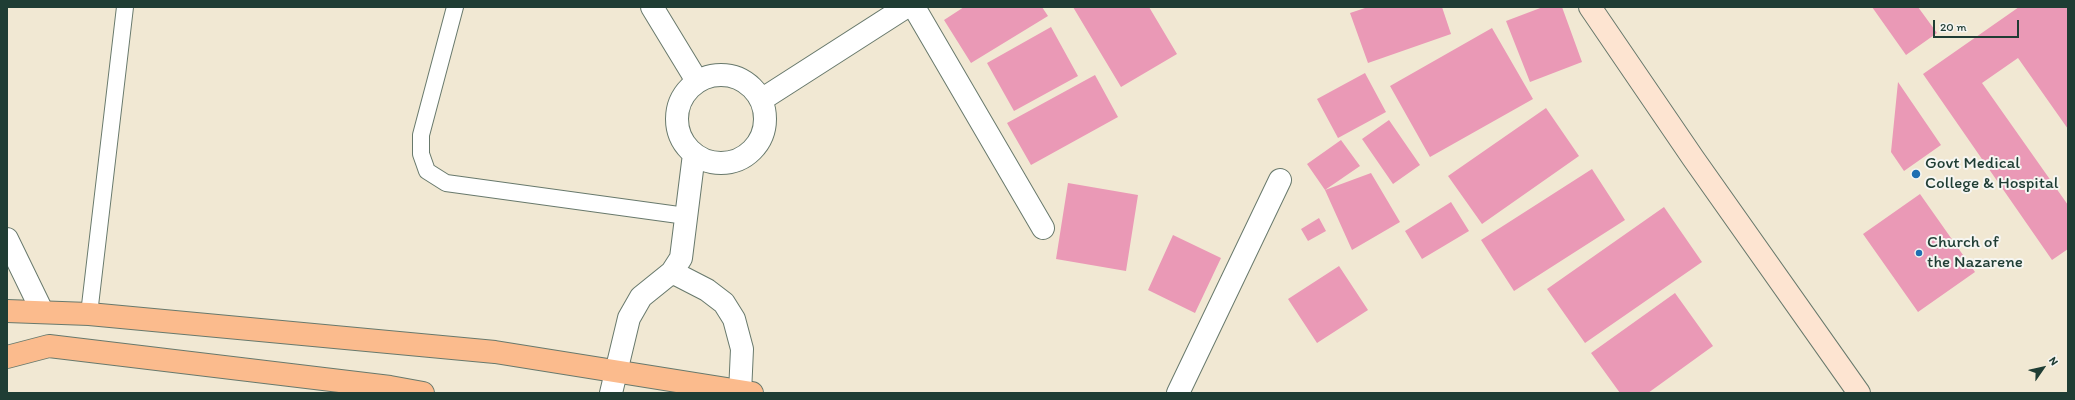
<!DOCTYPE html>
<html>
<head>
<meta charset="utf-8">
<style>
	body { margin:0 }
	#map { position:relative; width:2075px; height:400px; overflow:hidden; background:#f1e8d3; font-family:Itim,sans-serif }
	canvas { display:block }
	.frame { position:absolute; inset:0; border:8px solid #1f3d34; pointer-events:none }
	.north { position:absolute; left:2023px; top:348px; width:40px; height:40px; -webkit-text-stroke:3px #f6f6f2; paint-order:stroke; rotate:56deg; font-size:11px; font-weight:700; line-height:16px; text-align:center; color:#1f3d34 }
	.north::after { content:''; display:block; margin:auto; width:14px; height:18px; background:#1f3d34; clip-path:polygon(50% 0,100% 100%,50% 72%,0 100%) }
	.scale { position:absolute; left:1933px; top:20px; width:86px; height:18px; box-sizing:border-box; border:2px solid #1f3d34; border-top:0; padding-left:5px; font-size:12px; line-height:14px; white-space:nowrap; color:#1f3d34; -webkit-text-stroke:3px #f6f6f2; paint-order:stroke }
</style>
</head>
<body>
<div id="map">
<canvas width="2075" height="400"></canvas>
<div class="frame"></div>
<div class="north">N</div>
<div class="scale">20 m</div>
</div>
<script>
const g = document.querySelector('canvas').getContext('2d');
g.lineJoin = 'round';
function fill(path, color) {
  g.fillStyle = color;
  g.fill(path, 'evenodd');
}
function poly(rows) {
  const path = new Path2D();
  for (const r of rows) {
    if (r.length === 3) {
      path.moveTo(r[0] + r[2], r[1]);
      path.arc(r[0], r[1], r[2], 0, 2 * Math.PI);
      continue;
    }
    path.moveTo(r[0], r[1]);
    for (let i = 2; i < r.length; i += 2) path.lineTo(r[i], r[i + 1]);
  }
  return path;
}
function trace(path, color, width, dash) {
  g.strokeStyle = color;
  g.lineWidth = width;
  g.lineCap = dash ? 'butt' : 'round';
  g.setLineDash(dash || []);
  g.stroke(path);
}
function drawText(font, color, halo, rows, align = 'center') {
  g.font = font + ' Itim,sans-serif';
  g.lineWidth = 4;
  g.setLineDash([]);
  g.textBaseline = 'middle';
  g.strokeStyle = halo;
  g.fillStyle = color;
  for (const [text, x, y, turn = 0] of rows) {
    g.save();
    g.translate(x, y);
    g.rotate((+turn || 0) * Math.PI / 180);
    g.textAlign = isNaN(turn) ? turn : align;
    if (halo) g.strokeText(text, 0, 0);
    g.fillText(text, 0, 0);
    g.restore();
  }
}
const building = poly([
	[964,7,1042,7,1048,16,971,63,944,20],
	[1073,7,1149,7,1177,54,1121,87],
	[1368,7,1442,7,1451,34,1368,63,1350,13],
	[1543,7,1562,7,1582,62,1530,82,1506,21],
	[1872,7,1918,7,1937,33,1906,55],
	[2019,7,2068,7,2068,129,2018,58,1982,83,2068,205,2068,249,2052,260,1923,74],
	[1051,27,1078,76,1014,111,987,63],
	[1492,28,1533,99,1430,157,1390,86],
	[1365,73,1386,112,1338,138,1317,99],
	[1095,75,1118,117,1031,165,1007,123],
	[1898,82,1941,145,1904,171,1891,152],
	[1546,108,1579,156,1482,224,1448,176],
	[1389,120,1420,165,1393,184,1362,139],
	[1341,140,1360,166,1325,190,1371,173,1400,222,1352,250,1325,190,1307,164],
	[1592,169,1625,220,1514,291,1481,240],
	[1068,183,1138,195,1126,271,1056,259],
	[1920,194,1975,272,1918,312,1863,234],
	[1451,202,1469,231,1422,259,1405,231],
	[1664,207,1702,262,1585,343,1547,289],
	[1319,218,1326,231,1308,241,1301,229],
	[1173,235,1221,258,1195,313,1148,290],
	[1339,266,1368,310,1317,343,1288,299],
	[1675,293,1713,346,1648,393,1620,393,1591,353]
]);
const lane = poly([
	[455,7,421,135,421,154,427,171,446,183,686,216],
	[89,314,125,7]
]);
const street = poly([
	[652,7,697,81],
	[914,7,1043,228],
	[721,119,44],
	[761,100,906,7],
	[7,239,42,311],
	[672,272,707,290,724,303,734,319,742,349,740,393],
	[611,393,629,318,641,297,672,272,681,258,694,154],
	[1178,393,1280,180]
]);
const secondary = poly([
	[1590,7,1693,158,1859,393]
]);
const primary = poly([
	[7,311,89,314,495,352,752,393],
	[7,357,49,346,390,387,423,393]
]);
const markers = [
	[1916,174,5,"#1f6fb2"],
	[1919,253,4,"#1f6fb2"]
];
const poiNames = [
	["Govt Medical",1925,164],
	["College & Hospital",1925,184],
	["Church of",1927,243],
	["the Nazarene",1927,263]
];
fill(building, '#ea99b6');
trace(lane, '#68796c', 18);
trace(street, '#68796c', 24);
trace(secondary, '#68796c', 24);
trace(primary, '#68796c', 24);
trace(lane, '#fff', 16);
trace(street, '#fff', 22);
trace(secondary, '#fde4d1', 22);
trace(primary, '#fbbb8d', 22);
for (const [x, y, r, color] of markers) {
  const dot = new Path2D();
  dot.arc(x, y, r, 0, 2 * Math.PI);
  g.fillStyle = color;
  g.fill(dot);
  trace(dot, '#f6f6f2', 1.5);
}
drawText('17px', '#1f3d34', '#f6f6f2', poiNames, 'left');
</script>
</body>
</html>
